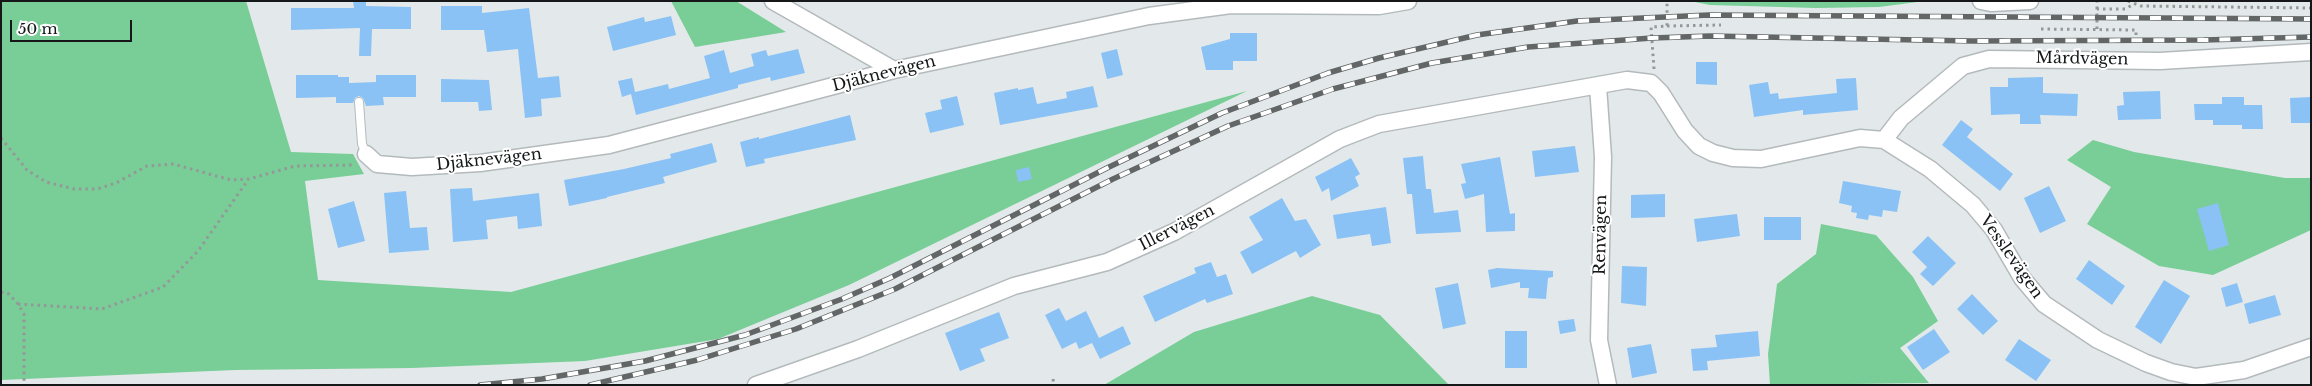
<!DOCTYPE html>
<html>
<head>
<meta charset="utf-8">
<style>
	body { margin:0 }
	#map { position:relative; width:2312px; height:386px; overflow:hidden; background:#e3e9ea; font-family:"Libre Baskerville",serif }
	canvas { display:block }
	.frame { position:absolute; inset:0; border:2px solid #151718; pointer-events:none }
	.scale { position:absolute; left:10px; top:20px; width:122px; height:22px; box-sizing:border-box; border:2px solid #151718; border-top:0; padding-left:6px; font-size:15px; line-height:18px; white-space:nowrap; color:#151718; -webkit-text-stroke:4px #fff; paint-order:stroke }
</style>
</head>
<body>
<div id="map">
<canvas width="2312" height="386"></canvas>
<div class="frame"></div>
<div class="scale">50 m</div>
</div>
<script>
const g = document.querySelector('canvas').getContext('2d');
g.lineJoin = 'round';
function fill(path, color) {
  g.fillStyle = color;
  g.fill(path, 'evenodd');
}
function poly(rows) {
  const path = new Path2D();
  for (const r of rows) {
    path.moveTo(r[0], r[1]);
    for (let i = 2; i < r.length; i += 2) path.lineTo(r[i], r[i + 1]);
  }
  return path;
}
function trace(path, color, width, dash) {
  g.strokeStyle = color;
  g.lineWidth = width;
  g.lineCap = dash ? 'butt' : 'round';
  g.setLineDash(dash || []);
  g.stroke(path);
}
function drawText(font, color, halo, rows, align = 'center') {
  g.font = font + ' "Libre Baskerville",serif';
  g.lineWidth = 4;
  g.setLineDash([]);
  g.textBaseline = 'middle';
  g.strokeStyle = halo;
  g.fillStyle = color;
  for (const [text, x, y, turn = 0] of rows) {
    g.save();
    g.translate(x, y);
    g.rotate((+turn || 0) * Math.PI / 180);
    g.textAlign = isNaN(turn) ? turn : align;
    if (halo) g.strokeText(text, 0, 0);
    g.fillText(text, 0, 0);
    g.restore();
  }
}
const forest = poly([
	[1,1,246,1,291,152,353,154,364,174,305,181,318,280,511,292,1247,91,849,285,718,339,585,361,412,368,235,370,1,380],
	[671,1,736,1,786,32,695,47],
	[1690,1,1925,1,1879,7,1816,8,1710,5],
	[2093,140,2134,152,2285,178,2311,178,2311,230,2213,275,2159,266,2087,224,2111,187,2067,160],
	[1821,224,1876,235,1913,277,1938,321,1900,348,1929,383,1770,385,1768,354,1777,284,1816,254],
	[1312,296,1380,315,1449,385,1104,385,1194,332]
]);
const building = poly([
	[353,1,366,1,366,6,411,7,411,29,372,29,371,56,359,56,360,28,291,30,291,8,354,8],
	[441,6,482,6,482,13,529,8,538,78,559,76,561,97,541,99,542,116,525,118,518,49,487,52,484,30,441,30],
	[671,16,676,35,613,51,607,27,644,17,645,22],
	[1230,33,1257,33,1257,61,1233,61,1233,70,1206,70,1201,47,1230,39],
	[798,49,805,73,771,81,770,77,738,85,738,88,636,115,631,94,622,97,618,81,632,78,635,92,668,84,669,89,710,78,704,56,724,50,730,73,754,66,751,54,766,50,768,56],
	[1117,49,1123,75,1107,79,1101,53],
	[1696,62,1717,62,1717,85,1696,84],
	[296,75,338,75,338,77,349,77,349,83,376,82,376,75,416,75,416,97,383,97,384,105,366,106,363,98,359,96,355,98,353,103,336,103,336,97,296,98],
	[2043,77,2043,93,2078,94,2077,116,2040,115,2041,124,2020,124,2020,114,1991,115,1990,87,2008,87,2008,78],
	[1856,78,1858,110,1803,115,1803,110,1754,117,1749,85,1768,82,1770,94,1778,93,1779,99,1837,93,1836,79],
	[441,79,489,80,492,110,479,111,478,102,441,102],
	[1093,86,1098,107,1000,125,994,93,1018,88,1018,90,1033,87,1037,104,1067,98,1066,92],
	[2160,91,2161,119,2118,120,2117,106,2124,105,2123,92],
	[957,96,964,125,930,133,925,113,942,109,940,100],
	[2222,97,2244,97,2244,105,2262,105,2263,129,2242,129,2242,125,2213,125,2213,120,2195,120,2194,104,2222,104],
	[2311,97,2311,123,2291,123,2290,98],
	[850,115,856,140,764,159,765,163,746,167,740,142,759,137,759,139],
	[1961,120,1973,129,1967,137,2013,174,2000,191,1942,145],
	[712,143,717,162,663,177,665,183,607,197,607,198,569,206,564,180,624,169,671,158,670,154],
	[1575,146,1579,172,1535,177,1532,151],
	[1423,156,1426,189,1431,189,1434,213,1458,210,1461,232,1416,234,1412,194,1407,194,1403,158],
	[1500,157,1510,214,1515,213,1515,231,1486,232,1484,194,1465,199,1461,184,1466,183,1461,164],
	[1351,158,1360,174,1355,177,1359,186,1331,201,1329,188,1322,192,1315,177],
	[1029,167,1032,179,1018,182,1016,170],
	[1843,181,1901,191,1897,212,1883,210,1882,217,1869,215,1868,220,1856,218,1857,213,1851,212,1852,206,1839,203],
	[2049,186,2066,221,2040,233,2024,198],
	[472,188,473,201,539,193,542,226,518,229,517,216,486,220,488,239,453,242,450,189],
	[406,191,410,228,427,227,429,250,389,253,384,193],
	[1665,194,1665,217,1631,218,1631,195],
	[1282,198,1295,221,1306,219,1321,245,1300,258,1296,251,1252,274,1240,252,1263,240,1249,217],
	[354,201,365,241,338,248,328,209],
	[2218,203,2229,245,2209,251,2197,209],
	[1386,207,1391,243,1372,246,1370,234,1337,239,1333,215],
	[1737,214,1740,236,1697,242,1694,219],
	[1764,217,1801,217,1801,240,1764,240],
	[1928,236,1956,263,1933,286,1920,274,1927,267,1912,252],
	[2089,260,2125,286,2112,305,2076,279],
	[1211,262,1217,277,1226,274,1233,294,1207,303,1205,299,1155,322,1143,296,1196,273,1194,268],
	[1622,266,1647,267,1646,306,1621,303],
	[1497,268,1553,271,1553,277,1548,278,1546,299,1528,298,1529,288,1520,288,1520,282,1491,288,1488,270],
	[2164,280,2190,296,2161,344,2135,327],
	[1458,283,1466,324,1443,329,1435,288],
	[2237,283,2243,302,2226,307,2221,288],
	[1972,294,1998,321,1983,335,1957,309],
	[2275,295,2281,315,2249,324,2244,304],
	[1059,308,1066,321,1086,311,1099,338,1123,326,1131,344,1100,359,1092,343,1079,349,1076,342,1062,349,1045,315],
	[999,312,1009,338,980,349,985,361,960,371,945,333],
	[1574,319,1576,331,1560,334,1558,321],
	[1934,329,1950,352,1923,370,1907,347],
	[1505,331,1527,331,1527,368,1505,368],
	[1758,331,1760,356,1707,361,1708,370,1693,371,1691,349,1717,347,1715,335],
	[2019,339,2051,360,2036,381,2005,360],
	[1651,344,1657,373,1632,378,1627,348]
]);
const path = poly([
	[2128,1,2141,6,2311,8],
	[2097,9,2097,1],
	[1667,26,1721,25],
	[2041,29,2136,30,2136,45],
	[2097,29,2097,9,2125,9,2134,4],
	[1654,69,1651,27,1667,26,1667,1],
	[1,138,27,170,46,182,74,189,97,189,116,183,147,166,173,164,231,180,249,179,295,166,354,165],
	[1,292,9,294,18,304,24,314,24,385],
	[18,304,102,309,163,287,198,251,248,180],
	[1053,379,1054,385]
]);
const lane = poly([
	[359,102,362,144,366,154]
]);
const street = poly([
	[773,1,894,70],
	[1981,1,1991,3,2030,1],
	[1598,86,1603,157,1599,340,1608,385],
	[1884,140,1901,118,1963,66,1989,59,2160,61,2311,52],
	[366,154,377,164,412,167,480,163,609,145,894,70,1149,16,1231,5,1379,6,1408,1],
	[756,385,858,349,1014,286,1107,262,1174,232,1340,139,1379,124,1627,80,1651,83,1661,93,1685,131,1699,146,1713,153,1733,158,1761,159,1860,138,1884,140,1930,169,1973,205,1994,230,2022,278,2044,304,2098,340,2146,363,2171,372,2196,377,2244,370,2311,347]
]);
const rail = poly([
	[480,385,542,379,645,361,745,335,842,299,890,278,1107,168,1222,113,1328,73,1379,58,1477,35,1577,21,1709,15,2311,19],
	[590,385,697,360,796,329,895,289,1113,179,1228,126,1333,89,1432,63,1528,47,1652,38,1710,36,1972,41,2204,40,2311,37]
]);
const streetNames = [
	["Mårdvägen",2082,59,1],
	["Djäknevägen",884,74,-14],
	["Djäknevägen",489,160,-6],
	["Illervägen",1177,228,-27],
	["Renvägen",1601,235,-89],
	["Vesslevägen",2011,257,55]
];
fill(forest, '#78ce96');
fill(building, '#8ac2f5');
trace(lane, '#b4babc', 10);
trace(street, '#b4babc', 19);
trace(path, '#949899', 3, [2.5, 4]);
trace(lane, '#fff', 8);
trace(street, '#fff', 16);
trace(rail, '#626667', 5.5);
trace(rail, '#fff', 4, [11]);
drawText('16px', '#151718', '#fff', streetNames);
</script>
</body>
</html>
